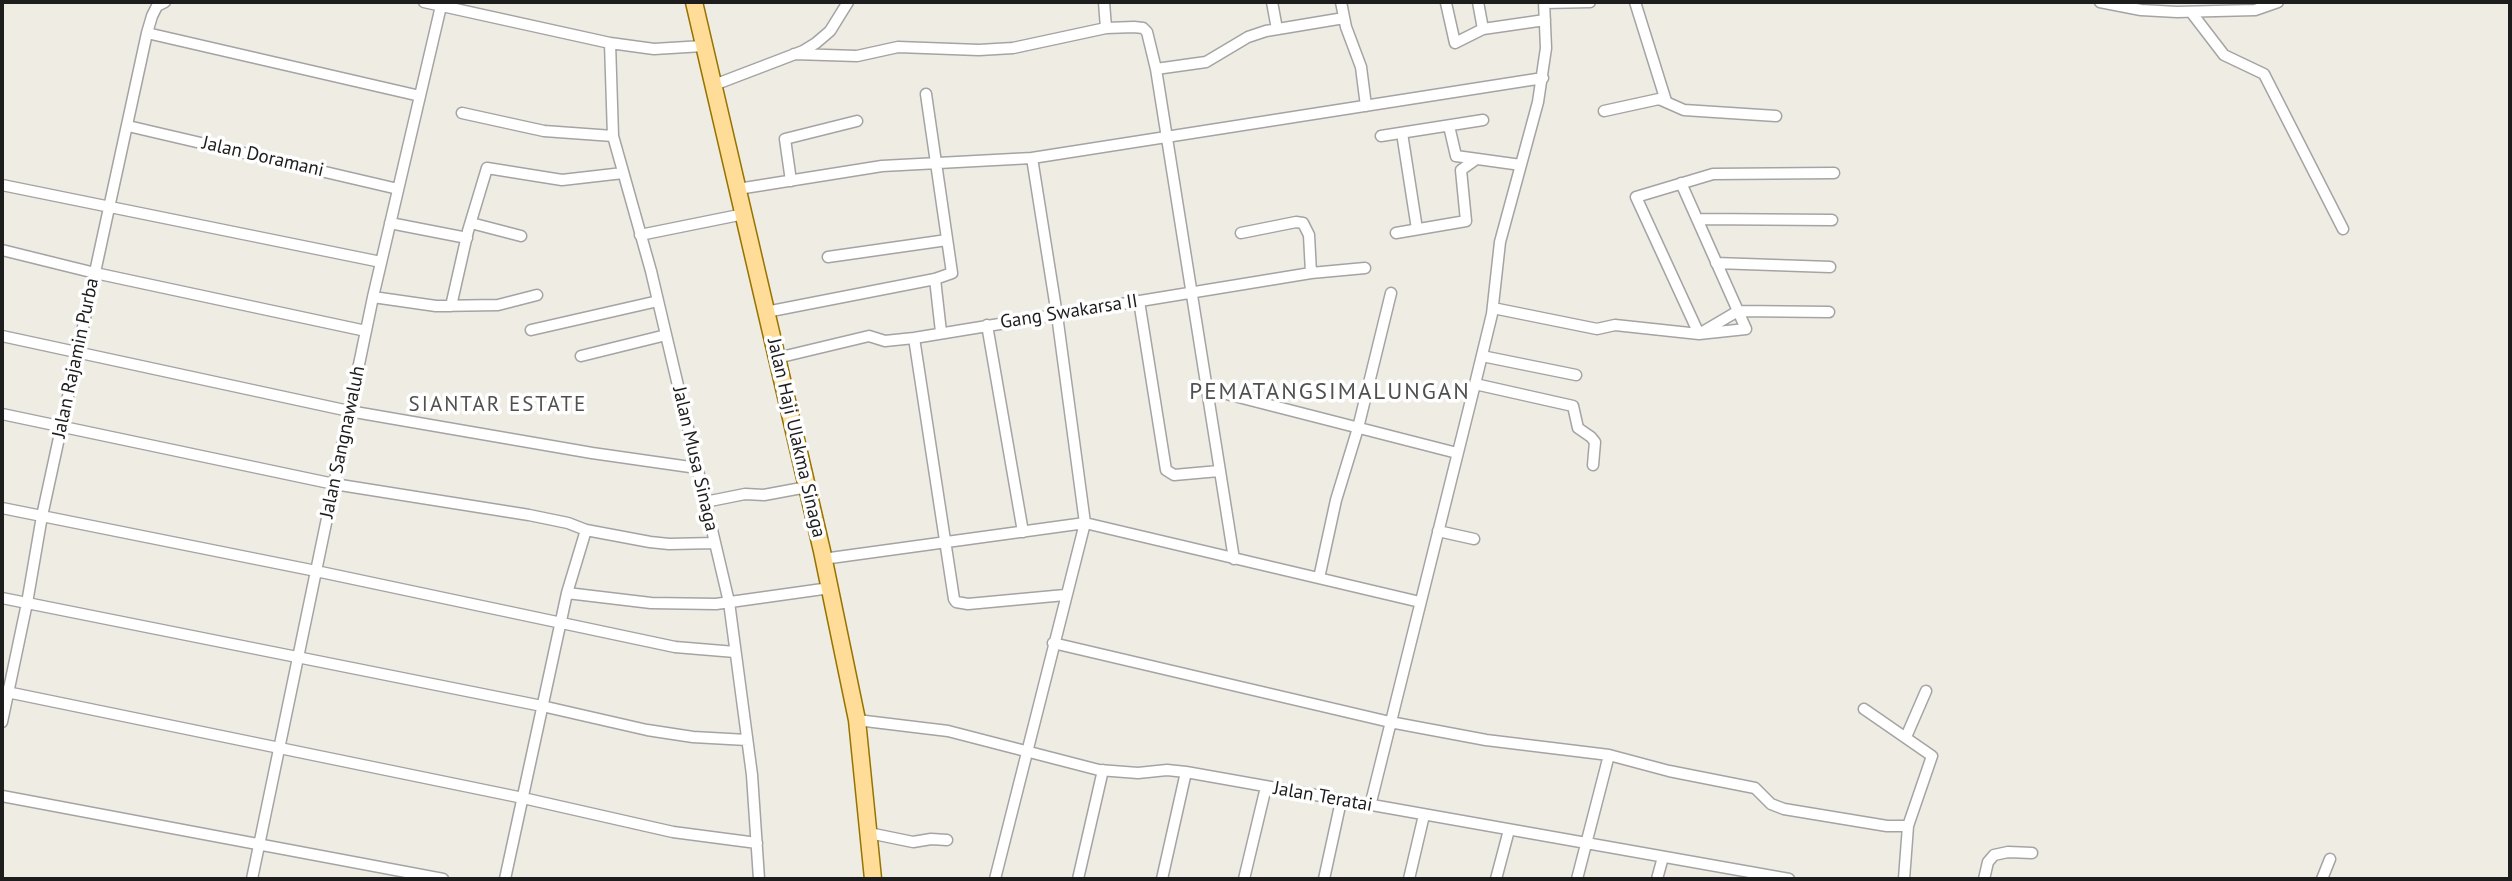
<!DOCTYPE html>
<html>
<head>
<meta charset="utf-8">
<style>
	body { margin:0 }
	#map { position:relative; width:2512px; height:881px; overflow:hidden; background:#efece3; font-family:"PT Sans",sans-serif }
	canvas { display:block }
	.frame { position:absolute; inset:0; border:4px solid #1d1d1d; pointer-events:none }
</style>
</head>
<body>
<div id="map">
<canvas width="2512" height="881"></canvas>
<div class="frame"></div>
</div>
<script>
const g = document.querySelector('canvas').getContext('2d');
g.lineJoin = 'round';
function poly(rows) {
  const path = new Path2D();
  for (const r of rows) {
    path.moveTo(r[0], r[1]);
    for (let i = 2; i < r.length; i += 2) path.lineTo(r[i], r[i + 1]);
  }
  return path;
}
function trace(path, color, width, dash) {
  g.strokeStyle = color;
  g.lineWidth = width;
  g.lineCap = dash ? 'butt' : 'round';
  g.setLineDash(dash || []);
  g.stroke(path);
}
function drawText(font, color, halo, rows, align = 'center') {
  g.font = font + ' "PT Sans",sans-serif';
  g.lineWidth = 7;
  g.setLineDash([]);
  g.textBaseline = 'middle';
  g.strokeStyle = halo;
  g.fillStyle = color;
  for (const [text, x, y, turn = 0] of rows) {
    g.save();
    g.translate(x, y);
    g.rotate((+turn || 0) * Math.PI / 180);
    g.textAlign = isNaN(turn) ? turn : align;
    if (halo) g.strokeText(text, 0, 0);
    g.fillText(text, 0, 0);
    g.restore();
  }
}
const minor = poly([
	[424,2,610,43,654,49,703,46],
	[1104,2,1106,28],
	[1272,2,1277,29],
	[1341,2,1346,27,1361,67,1366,106],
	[1478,2,1483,29],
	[1635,2,1666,101],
	[2100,2,2141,10,2177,12,2255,10,2278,2],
	[1446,3,1455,43,1483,29,1545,20],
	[1544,3,1590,2],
	[2191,12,2224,55,2264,74,2343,229],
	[147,33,420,96],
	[610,43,613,136,651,271,729,602,752,775,759,879],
	[794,54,857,56,898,47,979,50,1013,48,1106,28,1134,27,1143,28,1147,32,1156,69,1234,559],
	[1156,69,1206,62,1248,37,1266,31,1344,18],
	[714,85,803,51,816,43,830,31,848,2],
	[1604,111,1659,99,1684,110,1776,116],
	[462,113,544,131,613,136],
	[128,126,398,189],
	[1449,126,1456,156,1521,165],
	[1402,133,1417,229],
	[1381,136,1483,120],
	[791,181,785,139,857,121],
	[2,185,381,262],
	[738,189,882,166,1032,158,1543,78],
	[1697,219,1832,220],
	[390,223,467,238],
	[471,223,521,236],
	[1241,233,1296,222,1303,223,1309,235,1311,273],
	[1396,233,1466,221,1461,170,1475,160],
	[640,235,744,214],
	[2,250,95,273,366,331],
	[828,257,947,240],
	[1716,263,1830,267],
	[935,279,941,332],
	[373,297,436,306,498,305,537,295],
	[1139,301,1166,470,1174,475,1219,471],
	[451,306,468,231,487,168,562,180,623,173],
	[1493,308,1597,329,1615,325,1699,334,1746,329,1681,183],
	[766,312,935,279,952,273,926,94],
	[1829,312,1738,311,1699,334,1636,197,1713,174,1834,173],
	[987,325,1023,532],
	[531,330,658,301],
	[2,336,349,411,592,453,697,468],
	[914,338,954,599,956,602,968,604,1065,595],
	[581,356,666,335],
	[1482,356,1576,375],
	[777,358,869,336,885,341,914,338,1311,273,1365,268],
	[1475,384,1573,406,1578,428,1591,437,1595,442,1593,465],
	[1207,389,1457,453],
	[2,414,334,484,529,515,568,523,586,530,650,542,669,544,715,543],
	[705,502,745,494,764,495,807,487],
	[2,508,316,571,675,647,735,652],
	[1438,531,1474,539],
	[823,559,1085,523,1420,602],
	[1319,578,1336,500,1358,428,1391,293],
	[567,593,651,603,716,604,830,588],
	[2,598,542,706,647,730,693,737,747,740],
	[1053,643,1390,722,1486,740,1609,755,1577,879],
	[2,691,523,798,673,832,757,843],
	[1864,709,1932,756,1908,826,1904,879],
	[857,720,948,731,1099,770,1138,773,1167,770,1186,772,1789,879],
	[2,722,27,603,42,516,147,33,152,16,157,6,165,2],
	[1906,737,1926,691],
	[1609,755,1669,771,1755,788,1771,804,1784,809,1887,826,1908,826],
	[2,796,443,879],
	[1370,806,1475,384,1492,314,1500,242,1538,102,1546,48,1544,2],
	[869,833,913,842,931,839,947,840],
	[252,879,373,297,441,6],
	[505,879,567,593,586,530],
	[995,879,1085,523,1057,315,1032,158],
	[1078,879,1103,770],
	[1162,879,1186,772],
	[1244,879,1266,787],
	[1324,879,1341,801],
	[1409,879,1424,815],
	[1496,879,1509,830],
	[1657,879,1663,857],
	[1984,879,1988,862,1994,855,2008,852,2032,853],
	[2322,879,2330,859]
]);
const primary = poly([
	[694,2,822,551,857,720,873,879]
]);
const streetNames = [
	["Jalan Doramani",263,157,13],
	["Gang Swakarsa II",1069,312,-9],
	["Jalan Rajamin Purba",76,358,-78],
	["Jalan Haji Ulakma Sinaga",796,438,77],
	["Jalan Sangnawaluh",343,442,-78],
	["Jalan Musa Sinaga",695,459,77],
	["Jalan Teratai",1323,797,10]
];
const neighbourhoodNames = [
	["SIANTAR ESTATE",498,405]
];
const quarterNames = [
	["PEMATANGSIMALUNGAN",1330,392]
];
trace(minor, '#a4a4a4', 13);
trace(primary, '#977400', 19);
trace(minor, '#fff', 10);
trace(primary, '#ffdd98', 16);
drawText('19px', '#1d1d1d', '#fff', streetNames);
g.letterSpacing = '2px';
drawText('21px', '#505050', '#fff', neighbourhoodNames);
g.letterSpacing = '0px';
g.letterSpacing = '2px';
drawText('23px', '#505050', '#fff', quarterNames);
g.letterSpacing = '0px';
</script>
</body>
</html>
